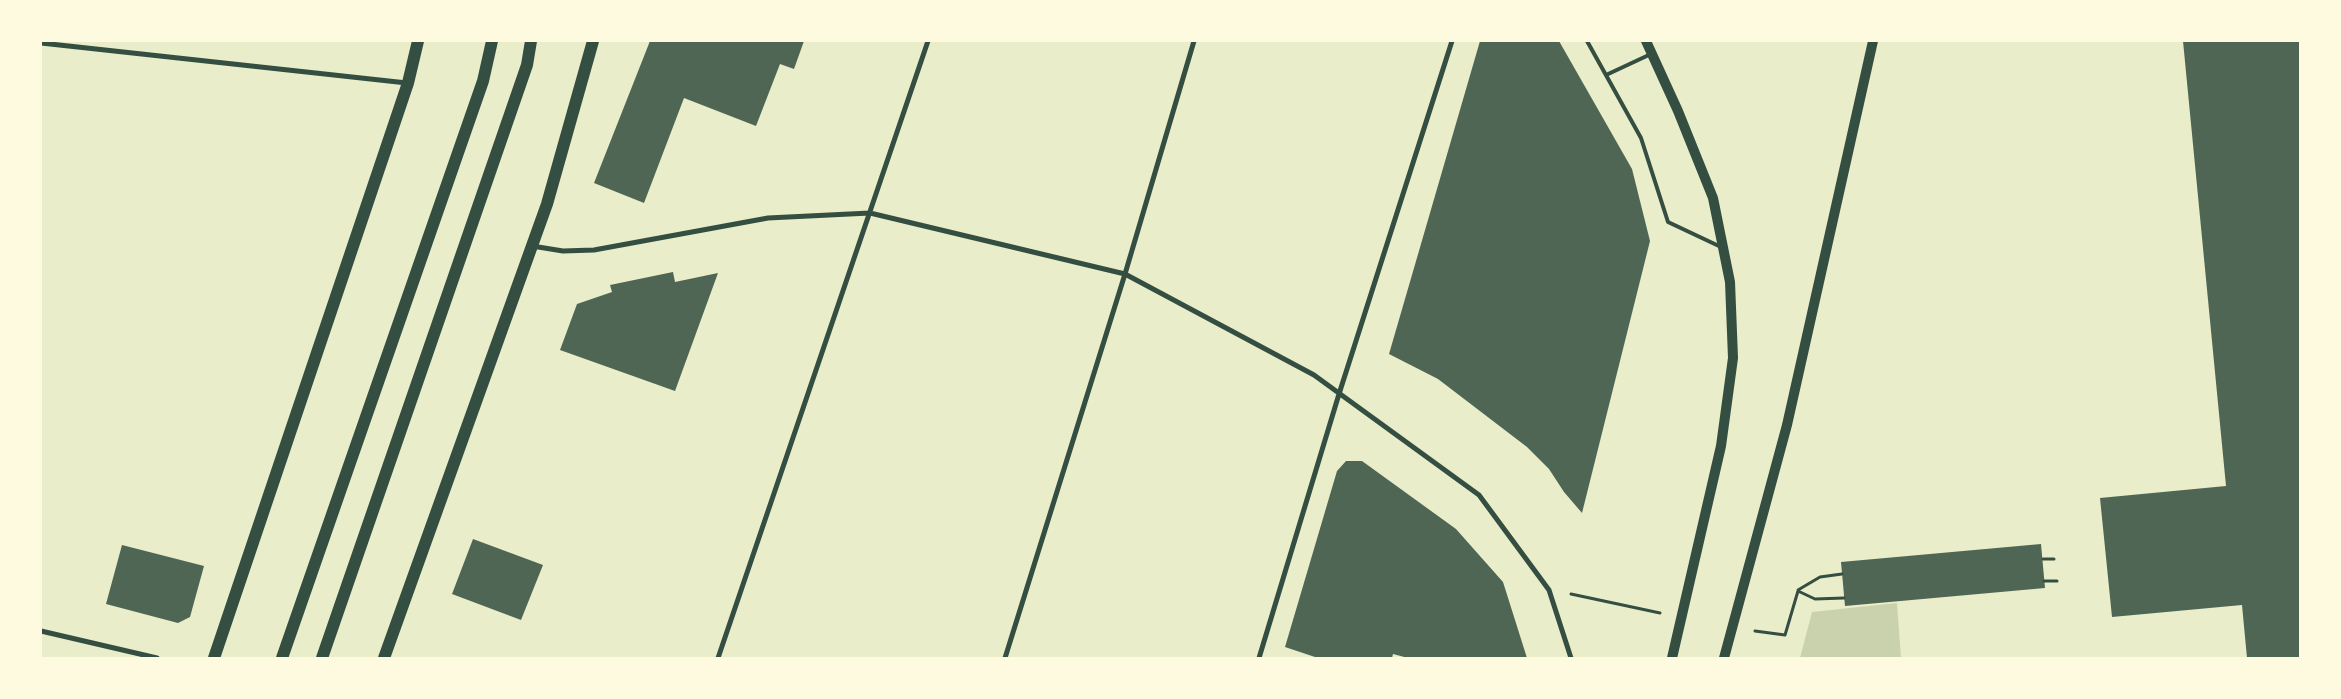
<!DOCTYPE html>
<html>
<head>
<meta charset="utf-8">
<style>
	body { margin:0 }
	#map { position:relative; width:2341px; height:699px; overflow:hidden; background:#e9edc9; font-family:Inter,sans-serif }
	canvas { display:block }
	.frame { position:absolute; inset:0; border:42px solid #fefae0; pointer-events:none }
</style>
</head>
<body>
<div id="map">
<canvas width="2341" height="699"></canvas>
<div class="frame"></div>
</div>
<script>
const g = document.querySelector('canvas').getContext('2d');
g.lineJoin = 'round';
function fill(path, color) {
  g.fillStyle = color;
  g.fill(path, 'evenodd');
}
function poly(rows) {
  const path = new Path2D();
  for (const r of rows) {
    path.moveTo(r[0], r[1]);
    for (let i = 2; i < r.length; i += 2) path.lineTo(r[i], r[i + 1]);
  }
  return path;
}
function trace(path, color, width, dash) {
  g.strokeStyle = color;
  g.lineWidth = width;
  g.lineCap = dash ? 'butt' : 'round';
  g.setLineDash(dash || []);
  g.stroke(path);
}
const green = poly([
	[1897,603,1901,658,1800,658,1812,612]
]);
const building = poly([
	[650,41,804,41,794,69,780,64,756,126,684,98,644,203,594,183],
	[1480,41,1559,41,1632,169,1650,241,1582,513,1564,492,1549,469,1527,447,1438,379,1389,354],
	[2183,41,2300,41,2300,658,2247,658,2242,605,2112,617,2100,498,2226,486],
	[673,272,675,282,718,273,675,391,560,350,577,304,612,292,610,285],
	[1346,461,1362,461,1456,529,1503,582,1527,658,1408,658,1393,654,1392,658,1318,658,1285,647,1337,471],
	[473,539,543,565,521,620,452,594],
	[2041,544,2045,588,1845,606,1841,562],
	[122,545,204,566,190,617,178,623,106,604]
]);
const path = poly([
	[2043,559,2054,559],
	[2044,581,2057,581],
	[1798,590,1820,577,1842,574],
	[1571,594,1660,613],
	[1755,631,1785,635,1798,591,1815,599,1844,598]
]);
const service = poly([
	[1587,41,1641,138,1668,222,1721,247],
	[1606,75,1651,54]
]);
const minor = poly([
	[41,43,407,83],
	[532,246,563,251,594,250,768,218,870,213,1125,274,1314,375,1479,495,1549,590,1571,658],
	[41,631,157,658],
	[718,658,928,41],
	[1005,658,1125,274,1194,41],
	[1259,658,1339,394,1452,41]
]);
const secondary = poly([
	[1646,41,1678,111,1713,198,1730,282,1733,358,1721,446,1672,658],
	[1724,658,1787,425,1873,41]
]);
const primary = poly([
	[214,658,408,83,418,41],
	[282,658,483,81,492,41],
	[322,658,527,65,531,41],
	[384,658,547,204,593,41]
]);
fill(green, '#cad2ad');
fill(building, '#4f6655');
trace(path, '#344e41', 3);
trace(service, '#344e41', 4);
trace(minor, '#344e41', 5);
trace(secondary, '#344e41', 10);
trace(primary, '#344e41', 12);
</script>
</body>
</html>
